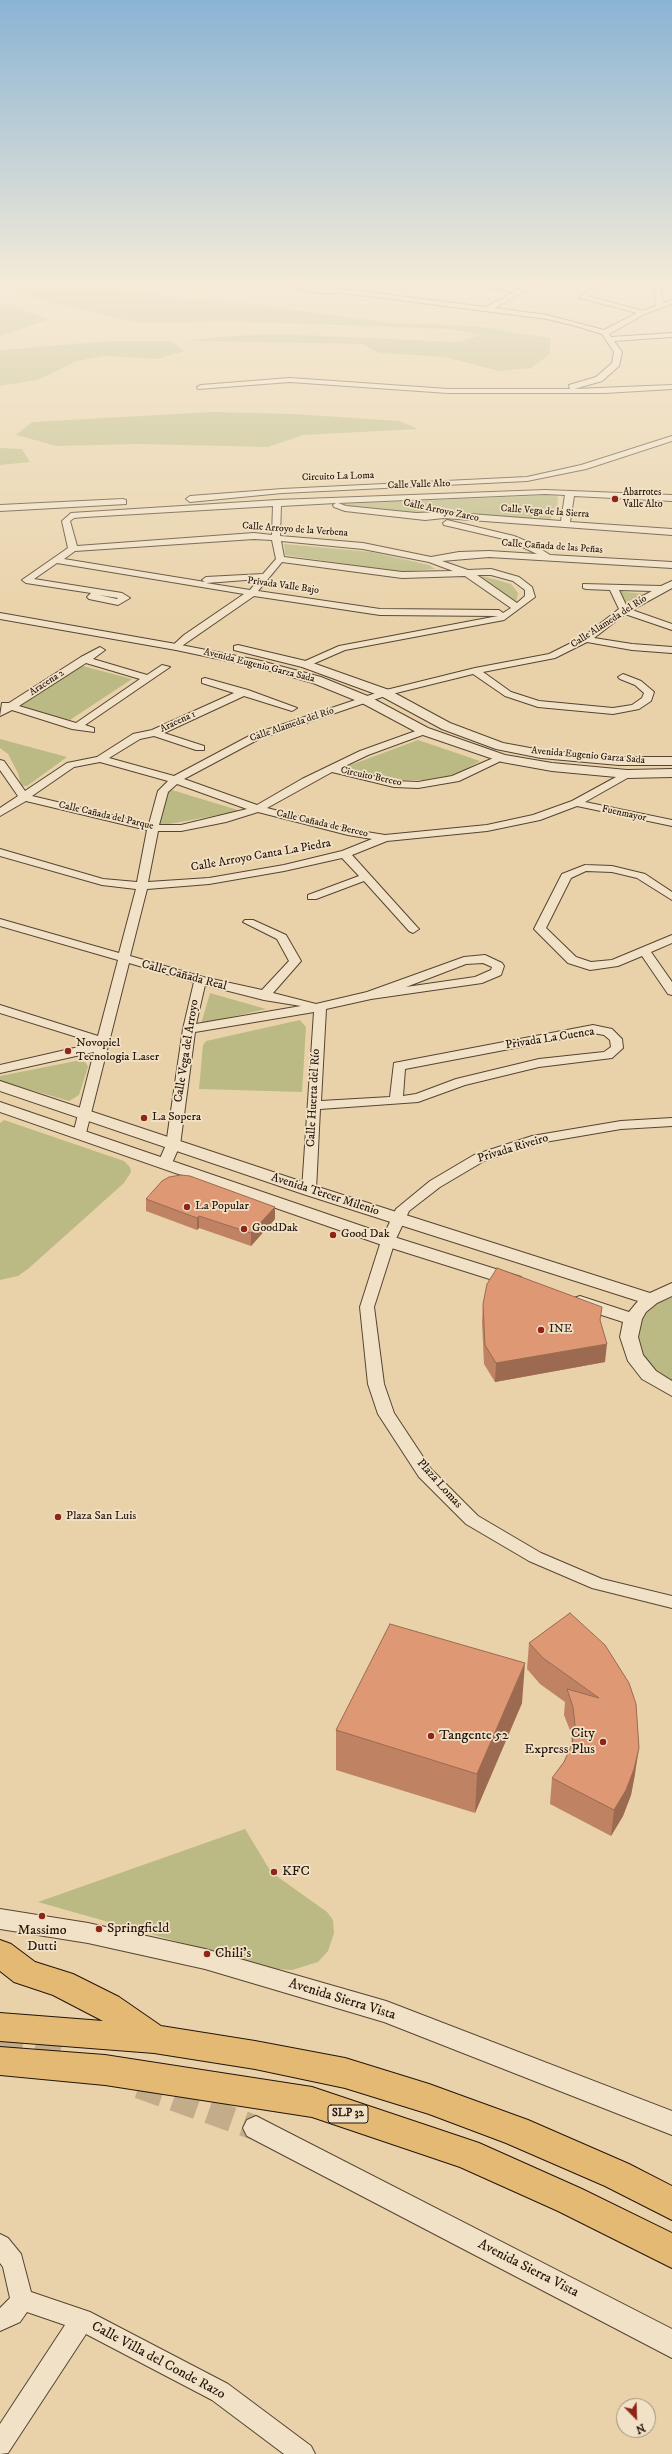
<!DOCTYPE html>
<html>
<head>
<meta charset="utf-8">
<style>
	body { margin:0 }
	#map { position:relative; width:672px; height:2454px; overflow:hidden; background:#e9d2a9; font-family:"IM FELL DW Pica",serif }
	canvas { display:block }
	.north { position:absolute; left:616px; top:2398px; width:40px; height:40px; box-sizing:border-box; background:#f1e2c7; border:1px solid #9f907b; border-radius:50%; rotate:157deg; font-size:11px; font-weight:700; line-height:16px; text-align:center; color:#25140a }
	.north::after { content:''; display:block; margin:auto; width:14px; height:18px; background:#8f2418; clip-path:polygon(50% 0,100% 100%,50% 72%,0 100%) }
</style>
</head>
<body>
<div id="map">
<canvas width="672" height="2454"></canvas>
<div class="north">N</div>
</div>
<script>
const g = document.querySelector('canvas').getContext('2d');
g.lineJoin = 'round';
function fill(path, color) {
  g.fillStyle = color;
  g.fill(path, 'evenodd');
}
function poly(rows) {
  const path = new Path2D();
  for (const r of rows) {
    path.moveTo(r[0], r[1]);
    for (let i = 2; i < r.length; i += 2) path.lineTo(r[i], r[i + 1]);
  }
  return path;
}
function trace(path, color, width, dash) {
  g.strokeStyle = color;
  g.lineWidth = width;
  g.lineCap = dash ? 'butt' : 'round';
  g.setLineDash(dash || []);
  g.stroke(path);
}
function drawText(font, color, halo, rows, align = 'center') {
  g.font = font + ' "IM FELL DW Pica",serif';
  g.lineWidth = 3.5;
  g.setLineDash([]);
  g.textBaseline = 'middle';
  g.strokeStyle = halo;
  g.fillStyle = color;
  for (const [text, x, y, turn = 0] of rows) {
    g.save();
    g.translate(x, y);
    g.rotate((+turn || 0) * Math.PI / 180);
    g.textAlign = isNaN(turn) ? turn : align;
    if (halo) g.strokeText(text, 0, 0);
    g.fillText(text, 0, 0);
    g.restore();
  }
}
const green = poly([
	[9,285,104,285,188,300,242,303,392,323,475,326,550,338,550,354,531,368,499,371,445,357,379,353,362,344,184,341,218,337,275,334,458,342,481,335,450,329,226,321,140,323,38,300],
	[4,303,49,319,0,336,0,304],
	[110,341,169,341,185,351,157,359,104,356,77,361,38,380,0,386,0,350],
	[213,412,294,414,399,421,418,429,303,435,268,447,139,444,57,446,16,435,32,422],
	[0,448,22,449,30,462,0,465],
	[552,495,558,497,557,510,548,522,361,509,344,507,342,504],
	[284,544,372,552,429,565,435,569,399,572,285,555],
	[483,576,511,584,518,593,516,603,478,577],
	[616,591,644,594,624,604],
	[79,665,132,679,70,720,17,708],
	[0,739,67,757,27,786,21,786,18,773,8,754,0,748],
	[418,740,480,761,458,774,424,780,394,780,355,770,348,766],
	[172,790,241,811,158,826,166,792],
	[210,993,266,1009,201,1024],
	[300,1020,306,1027,302,1092,199,1089,203,1045,206,1041],
	[81,1060,86,1063,88,1067,79,1095,69,1101,0,1081,0,1076,5,1075],
	[4,1120,124,1161,130,1167,131,1172,124,1183,28,1269,18,1276,0,1280,0,1123],
	[672,1294,672,1387,638,1357,637,1322,646,1310,664,1296],
	[245,1829,271,1872,327,1912,333,1920,334,1933,328,1951,318,1962,292,1970,274,1969,38,1902]
]);
const tertiaryTunnel = poly([
	[0,2035,64,2058],
	[139,2086,256,2128]
]);
const minor = poly([
	[287,285,352,290,486,307,514,292,478,285,519,289,528,285,535,285,495,308,547,315,604,330,637,313,580,298,580,296,599,285,606,285,588,296,643,311,656,306,654,285,660,285,663,303,672,300,672,304,645,314,609,334,611,337,672,333,672,337,614,341,622,352,619,366,602,381,574,389,672,385,672,389,605,393,448,393,290,382,198,389,197,387,201,385,290,378,448,389,570,389,569,385,596,377,612,363,614,352,602,334,576,326,547,319,352,294,318,293,287,285],
	[672,436,672,441,586,469,527,481,282,493,190,502,186,499,190,496,282,489,527,477,581,465,672,436],
	[545,490,672,495,672,501,574,496,570,522,672,529,672,535,444,518,425,520,345,511,334,507,333,505,336,503,281,506,280,536,363,543,431,557,459,552,489,551,537,554,508,540,444,525,443,523,447,520,514,536,533,544,550,555,672,562,672,568,489,557,442,561,468,570,491,569,519,577,532,587,535,597,504,620,345,650,306,667,301,664,303,662,339,646,498,616,380,615,254,596,176,650,171,647,184,635,244,594,57,563,34,579,122,593,130,598,118,605,89,599,87,597,91,593,26,583,22,580,68,548,62,521,71,513,277,500,545,490],
	[545,494,565,495,561,521,444,512,416,513,346,506,338,503,545,494],
	[273,506,272,535,254,533,77,546,70,521,74,518,85,517,273,506],
	[254,539,272,540,276,559,263,574,206,577,202,580,205,582,64,559,75,551,254,539],
	[281,541,363,549,429,562,453,571,402,572,284,557,281,541],
	[282,562,402,578,465,576,511,608,503,613,499,610,380,609,258,591,282,562],
	[477,575,491,575,513,581,525,590,525,596,517,603,477,575],
	[259,579,250,590,206,583,259,579],
	[99,595,118,598,117,599,99,595],
	[123,499,126,500,126,504,0,511,0,505,123,499],
	[672,581,672,588,632,610,672,624,672,630,625,614,594,638,632,644,672,647,672,653,632,650,587,642,555,658,483,672,511,692,539,701,613,708,632,705,642,698,644,693,635,685,620,679,618,677,623,674,641,681,654,692,651,701,639,709,613,714,538,707,505,696,473,674,388,695,259,739,184,779,257,805,302,779,360,751,424,728,429,731,428,733,368,755,341,768,394,781,418,782,452,776,498,756,506,756,507,758,459,781,418,788,394,787,332,772,267,808,348,829,385,835,487,825,533,815,572,801,627,771,632,774,631,776,585,802,672,820,672,826,577,806,540,820,487,831,387,841,352,855,417,927,419,929,413,933,409,931,364,881,316,899,308,899,308,895,359,876,342,858,284,871,209,884,147,889,130,956,203,977,262,990,289,961,277,939,243,922,245,920,253,920,286,935,301,961,273,993,316,1004,367,992,464,957,485,955,502,963,504,966,501,975,482,983,371,999,326,1009,321,1101,390,1097,394,1063,593,1025,612,1029,622,1039,623,1048,612,1058,539,1067,465,1085,418,1102,320,1109,316,1190,309,1194,302,1190,314,1012,195,1032,180,1145,172,1163,165,1167,158,1163,166,1145,183,1029,194,982,129,963,85,1137,80,1138,73,1134,94,1052,0,1073,0,1065,96,1043,0,1013,0,1005,98,1036,118,960,0,926,0,919,119,953,136,889,102,885,0,856,0,849,103,879,137,882,147,830,26,801,0,816,0,808,18,796,0,770,0,760,4,761,25,791,67,763,97,757,133,734,152,730,234,693,202,683,202,679,205,678,248,690,297,708,292,711,244,696,164,733,204,746,204,750,196,750,154,736,140,739,109,758,174,776,251,735,382,691,475,668,549,654,583,637,619,609,610,590,586,589,583,588,583,584,661,586,672,581],
	[619,590,652,591,626,605,619,590],
	[100,762,168,781,158,791,149,824,32,796,74,767,100,762],
	[177,784,247,809,181,825,159,825,168,792,177,784],
	[258,812,348,835,372,839,342,851,284,865,209,878,148,882,158,831,181,831,226,822,258,812],
	[483,963,492,967,491,970,475,977,406,987,466,964,483,963],
	[205,985,264,1000,301,1006,196,1024,205,985],
	[593,1033,604,1035,610,1040,611,1047,604,1052,539,1059,456,1079,416,1094,403,1096,405,1069,593,1033],
	[100,647,105,650,93,659,147,675,162,665,170,667,85,725,94,728,94,732,72,729,12,710,0,716,2,703,9,703,81,657,100,647],
	[86,663,140,679,76,723,19,706,86,663],
	[585,865,612,866,645,874,672,892,672,900,637,878,612,872,586,871,571,878,546,928,576,957,591,962,612,960,672,935,672,943,651,952,672,982,672,995,668,994,642,956,618,966,590,970,568,963,534,929,562,874,585,865],
	[672,1118,672,1126,621,1129,539,1143,484,1161,440,1187,409,1211,395,1241,374,1307,384,1384,394,1413,431,1469,478,1516,541,1553,602,1579,672,1596,672,1608,592,1588,529,1561,466,1524,419,1477,378,1414,368,1384,360,1307,381,1241,396,1209,430,1181,474,1155,532,1136,621,1121,672,1118],
	[0,2234,8,2238,21,2254,31,2292,90,2312,228,2384,311,2446,315,2454,284,2454,212,2400,86,2334,8,2453,0,2454,0,2424,65,2325,27,2312,20,2322,0,2331,0,2308,10,2298,3,2267,0,2263,0,2234]
]);
const tertiary = poly([
	[0,613,176,644,257,660,321,677,370,697,428,728,505,755,552,763,627,770,672,769,672,777,627,778,552,771,502,762,420,734,362,703,313,683,256,667,176,650,0,619,0,613],
	[238,645,310,662,389,690,450,723,503,743,541,750,619,757,672,757,672,765,619,765,541,758,496,749,442,729,381,696,302,667,234,650,234,646,238,645],
	[0,1081,315,1186,650,1293,672,1283,672,1296,657,1303,646,1312,642,1319,638,1337,643,1355,656,1371,672,1381,672,1396,642,1379,628,1361,620,1337,623,1322,574,1306,571,1302,574,1298,580,1296,629,1312,638,1301,303,1194,0,1091,0,1081],
	[0,1102,394,1237,521,1277,524,1281,521,1285,515,1287,382,1245,0,1112,0,1102],
	[0,1909,88,1923,205,1949,386,2001,672,2111,672,2135,384,2022,205,1969,88,1943,0,1929,0,1909],
	[256,2116,672,2329,672,2358,247,2136,243,2128,247,2120,256,2116]
]);
const trunk = poly([
	[0,1940,11,1944,35,1962,73,1974,119,1997,161,2026,255,2041,345,2058,429,2084,528,2120,629,2164,672,2186,672,2220,605,2186,506,2143,429,2114,345,2088,255,2069,154,2053,0,2041,0,2013,103,2021,53,1995,14,1982,0,1971,0,1940],
	[0,2047,105,2055,312,2087,479,2143,582,2189,672,2233,672,2268,558,2211,460,2167,312,2117,105,2085,0,2075,0,2047]
]);
const wall = poly([
	[146,1199,275,1207,275,1219,251,1246,199,1228,197,1230,146,1211],
	[483,1304,601,1323,605,1362,495,1382,484,1364,482,1322],
	[570,1613,635,1774,631,1795,623,1816,611,1836,550,1804,552,1778,564,1762,572,1745,571,1733,564,1715,565,1702,540,1684,527,1669,529,1643],
	[522,1703,475,1813,336,1770,336,1730]
]);
const shadedWall = poly([
	[275,1207,275,1219,251,1246,251,1233],
	[199,1216,199,1228,197,1230,197,1218],
	[607,1344,605,1362,495,1382,496,1363],
	[525,1663,522,1703,475,1813,477,1774],
	[639,1748,635,1774,631,1795,623,1816,611,1836,614,1810]
]);
const building = poly([
	[181,1175,190,1176,275,1207,251,1233,199,1216,197,1218,146,1199,162,1181,169,1177,181,1175],
	[497,1268,602,1307,600,1320,607,1344,496,1363,485,1345,483,1304,487,1284,497,1268],
	[570,1613,605,1645,629,1683,636,1704,639,1748,634,1769,626,1790,614,1810,552,1778,564,1762,572,1744,575,1725,573,1707,567,1689,599,1698,543,1658,529,1643,570,1613],
	[390,1624,525,1663,477,1774,336,1730,390,1624]
]);
const markers = [
	[615,499,4,"#8f2418"],
	[68,1051,4,"#8f2418"],
	[144,1118,4,"#8f2418"],
	[187,1207,4,"#8f2418"],
	[244,1229,4,"#8f2418"],
	[333,1235,4,"#8f2418"],
	[541,1330,4,"#8f2418"],
	[58,1517,4,"#8f2418"],
	[431,1736,4,"#8f2418"],
	[603,1742,4,"#8f2418"],
	[274,1872,4,"#8f2418"],
	[42,1916,4,"#8f2418"],
	[99,1929,4,"#8f2418"],
	[207,1954,4,"#8f2418"]
];
const farStreetnames = [
	["Circuito La Loma",338,477,-2],
	["Calle Valle Alto",419,485,-2],
	["Calle Arroyo Zarco",441,511,12],
	["Calle Vega de la Sierra",545,512,4],
	["Calle Arroyo de la Verbena",295,530,4],
	["Calle Cañada de las Peñas",552,547,4],
	["Privada Valle Bajo",283,586,8],
	["Calle Alameda del Río",609,622,-33],
	["Avenida Eugenio Garza Sada",259,666,14],
	["Aracena 2",47,683,-33],
	["Aracena 1",178,722,-25],
	["Calle Alameda del Río",292,725,-19],
	["Avenida Eugenio Garza Sada",588,756,5],
	["Circuito Berceo",371,777,12],
	["Fuenmayor",624,814,12],
	["Calle Cañada del Parque",106,816,13],
	["Calle Cañada de Berceo",322,824,13]
];
const farPoinames = [
	["Abarrotes",623,493],
	["Valle Alto",623,505]
];
const shields = [
	[348,2114,40]
];
const shieldNames = [
	["SLP 32",348,2114]
];
const streetNames = [
	["Calle Arroyo Canta La Piedra",261,856,-10],
	["Calle Cañada Real",184,976,15],
	["Privada La Cuenca",550,1039,-9],
	["Calle Vega del Arroyo",187,1051,-81],
	["Calle Huerta del Río",314,1098,-87],
	["Privada Riveiro",513,1149,-17],
	["Avenida Tercer Milenio",325,1195,18],
	["Plaza Lomas",439,1484,48]
];
const poiNames = [
	["Novopiel",76,1044],
	["Tecnologia Laser",76,1058],
	["La Sopera",152,1118],
	["La Popular",195,1207],
	["GoodDak",252,1229],
	["Good Dak",341,1235],
	["INE",549,1330],
	["Plaza San Luis",66,1517]
];
const nearPoinames = [
	["City",595,1734,"right"],
	["Express Plus",595,1750,"right"],
	["Tangente 52",439,1736],
	["KFC",282,1872],
	["Springfield",107,1929],
	["Massimo",42,1931,"center"],
	["Dutti",42,1947,"center"],
	["Chili's",215,1954]
];
const nearStreetnames = [
	["Avenida Sierra Vista",342,2000,17],
	["Avenida Sierra Vista",528,2269,27],
	["Calle Villa del Conde Razo",158,2361,28]
];
fill(green, '#bcba84');
trace(tertiaryTunnel, '#c2ac89', 25, [25, 12]);
trace(minor, '#564432', 2);
trace(tertiary, '#564432', 2);
trace(trunk, '#25140a', 2);
fill(minor, '#f1e2c7');
fill(tertiary, '#f1e2c7');
fill(trunk, '#e4b974');
fill(wall, '#bf8363');
fill(shadedWall, '#9b6a50');
fill(building, '#de9873');
trace(building, '#9b6a50', 1);
const sky = g.createLinearGradient(0, 0, 0, 628);
sky.addColorStop(0, '#8ab4d4');
sky.addColorStop(0.45, '#f5ebd8');
sky.addColorStop(1, '#f5ebd800');
g.fillStyle = sky;
g.fillRect(0, 0, 672, 628);
for (const [x, y, r, color] of markers) {
  const dot = new Path2D();
  dot.arc(x, y, r, 0, 2 * Math.PI);
  g.fillStyle = color;
  g.fill(dot);
  trace(dot, '#f1e2c7', 1.5);
}
drawText('10px', '#25140a', '#f1e2c7', farStreetnames);
drawText('10px', '#25140a', '#f1e2c7', farPoinames, 'left');
for (const [x, y, w] of shields) {
  const box = new Path2D();
  box.roundRect(x - w / 2, y - 9, w, 18, 3);
  g.fillStyle = '#f1e2c7';
  g.fill(box);
  trace(box, '#25140a', 1);
}
drawText('bold 11px', '#25140a', null, shieldNames);
drawText('12px', '#25140a', '#f1e2c7', streetNames);
drawText('12px', '#25140a', '#f1e2c7', poiNames, 'left');
drawText('14px', '#25140a', '#f1e2c7', nearPoinames, 'left');
drawText('14px', '#25140a', '#f1e2c7', nearStreetnames);
</script>
</body>
</html>
